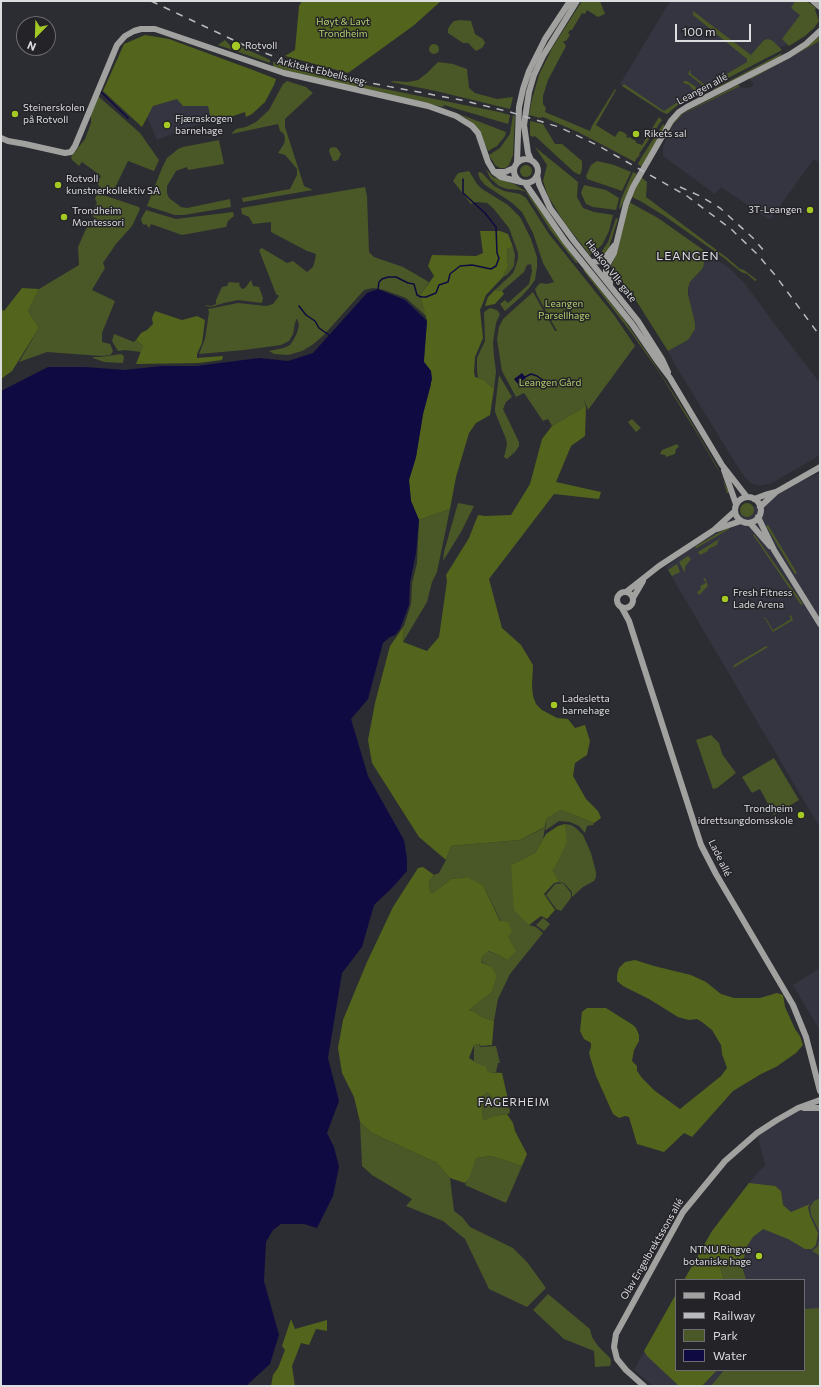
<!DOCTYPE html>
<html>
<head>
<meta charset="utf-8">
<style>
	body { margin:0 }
	#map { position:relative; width:821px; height:1387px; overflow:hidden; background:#2c2d32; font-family:Commissioner,sans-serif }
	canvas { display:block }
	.frame { position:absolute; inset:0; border:2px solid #dcdddf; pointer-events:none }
	.legend { position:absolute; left:675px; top:1279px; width:130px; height:92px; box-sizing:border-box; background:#232328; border:1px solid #6d6d71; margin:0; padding:5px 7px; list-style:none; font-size:12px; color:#dcdddf }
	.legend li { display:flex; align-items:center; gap:8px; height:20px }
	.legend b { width:20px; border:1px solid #6d6d71 }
	.north { position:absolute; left:16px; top:16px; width:40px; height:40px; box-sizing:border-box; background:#232328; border:1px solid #6d6d71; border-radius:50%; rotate:203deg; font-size:11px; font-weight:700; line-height:16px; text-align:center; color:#dcdddf }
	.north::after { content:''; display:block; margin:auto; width:14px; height:18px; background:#a4c824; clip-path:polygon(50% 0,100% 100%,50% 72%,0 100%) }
	.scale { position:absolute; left:675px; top:24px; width:76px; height:18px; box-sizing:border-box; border:2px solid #dcdddf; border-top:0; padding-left:5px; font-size:12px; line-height:14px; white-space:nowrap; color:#dcdddf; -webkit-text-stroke:3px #232328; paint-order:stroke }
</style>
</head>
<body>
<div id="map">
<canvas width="821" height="1387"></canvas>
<div class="frame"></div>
<ul class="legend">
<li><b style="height:5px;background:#a1a29f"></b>Road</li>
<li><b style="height:5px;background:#b9babd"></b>Railway</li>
<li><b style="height:11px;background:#4a5727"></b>Park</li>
<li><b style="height:11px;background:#100a42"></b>Water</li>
</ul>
<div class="north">N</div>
<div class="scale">100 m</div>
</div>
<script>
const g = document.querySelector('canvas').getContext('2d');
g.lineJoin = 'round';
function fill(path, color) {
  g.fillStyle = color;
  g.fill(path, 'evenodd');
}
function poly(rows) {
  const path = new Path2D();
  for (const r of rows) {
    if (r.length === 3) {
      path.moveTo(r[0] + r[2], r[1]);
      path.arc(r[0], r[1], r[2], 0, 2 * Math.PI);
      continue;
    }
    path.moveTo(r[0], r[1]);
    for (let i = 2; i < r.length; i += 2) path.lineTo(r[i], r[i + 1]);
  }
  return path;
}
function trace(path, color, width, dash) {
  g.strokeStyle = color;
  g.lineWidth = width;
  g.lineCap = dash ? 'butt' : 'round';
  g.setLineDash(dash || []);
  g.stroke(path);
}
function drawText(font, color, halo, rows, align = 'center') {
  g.font = font + ' Commissioner,sans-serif';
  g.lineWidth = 3;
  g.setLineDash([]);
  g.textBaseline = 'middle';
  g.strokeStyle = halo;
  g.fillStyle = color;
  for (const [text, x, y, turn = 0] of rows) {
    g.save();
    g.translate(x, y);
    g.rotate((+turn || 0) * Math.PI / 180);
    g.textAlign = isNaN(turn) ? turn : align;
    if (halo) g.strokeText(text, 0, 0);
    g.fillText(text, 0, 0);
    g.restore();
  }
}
const built = poly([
	[670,1,798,1,813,11,789,43,670,109,666,114,620,84],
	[820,41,820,153,819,161,813,160,770,220,721,187,715,194,663,156,663,147,668,134,673,124,683,114,738,87,747,88,751,87,754,84,750,79],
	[199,71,212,119,157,140,134,87],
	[708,254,729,268,745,284,786,339,820,383,820,455,772,483,759,486,750,483,739,469,674,363,668,351,688,340,695,323,692,315,688,288,690,282,703,268,706,255],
	[820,473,820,828,666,567,714,530,765,500,776,492],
	[820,968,820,1031,793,985],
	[798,1108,820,1108,820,1386,653,1386,634,1370,676,1294,676,1370,804,1370,804,1280,684,1280,712,1231,749,1183,765,1165,757,1133]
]);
const green = poly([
	[582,1,600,1,605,14,598,17,587,10,585,14,582,13,572,30,570,30,568,33,570,35,566,41,563,41,566,46,548,80,543,96,543,104,546,108,545,112,590,131,592,126,615,89,616,90,596,125,615,137,619,131,623,132,627,135,626,137,628,138,629,137,636,141,636,143,642,145,659,117,662,120,639,154,640,155,636,159,635,162,578,132,543,117,540,118,529,115,532,99,539,75,552,48],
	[795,1,807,1,816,8,815,10,819,21,814,28,805,36,789,46,782,39,800,15,791,8],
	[693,11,751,55,764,40,768,39,773,41,782,50,707,89,688,74,690,70,691,71,690,73,705,85,708,85,747,62,747,59,693,15],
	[461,20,471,21,475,34,483,39,485,43,482,48,476,51,468,43,463,43,448,33,448,29,451,24,454,21],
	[820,36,820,41,751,79,750,78,803,49],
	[225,40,230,45,235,47,239,46,266,58,270,60,270,63,218,45],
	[434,49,5],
	[782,53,780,56,714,90,712,90],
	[273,62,278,63,280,62,345,81,499,112,510,115,509,120,508,124,444,105,443,107,330,82,273,67],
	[438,62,453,64,467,69,469,88,475,93,497,99,513,97,510,109,436,91,391,82,392,81,408,82,418,80,427,73],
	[287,81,306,87,313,93,285,119,285,127,304,186,313,190,243,202,242,198,290,189,297,175,297,169,292,163,285,155,278,153,284,144,285,139,284,134,280,131,278,124,231,134,236,129,246,127,256,122,269,110,283,84],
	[684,81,687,81,696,87,696,95,678,105,667,114,662,112,622,86,624,84,664,111,694,91,689,85,683,83],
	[738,85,740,86,683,114,673,124,666,136,665,135,674,121,682,114],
	[98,96,140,133,159,160,154,171,128,161,112,194,100,187,97,183,101,176,82,162,79,166,72,160,71,157,85,139,91,123,91,114],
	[454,112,506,132,505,136,497,146,488,151,478,129,466,118],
	[513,115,515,116,513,155,509,165,505,168,500,168,495,165,489,155,500,148,510,134],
	[530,121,543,124,555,144,562,144,582,161,582,169,580,175,574,172,535,136,533,137,530,135],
	[663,124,665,126,642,167,639,165,638,164,641,158],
	[219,140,224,164,188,170,187,167,176,171,167,186,167,193,169,198,181,207,187,208,230,199,231,207,184,215,175,215,147,206,162,168,167,158,172,154,178,149,183,147],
	[334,147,337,148,341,154,338,160,335,161,333,161,329,151,330,148],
	[535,147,578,182,577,197,583,208,594,212,613,215,609,231,602,245,590,255,564,222,548,196,543,181,547,165],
	[597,161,614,165,631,172,622,191,587,179,586,176,591,165],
	[526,171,6],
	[486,169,493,177,514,184,528,193,578,263,576,263,551,231,526,192,520,190,507,189,499,186,490,178],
	[469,171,477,184,482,189,508,205,520,217,531,239,537,257,537,267,535,280,529,288,522,296,505,311,500,304,505,300,508,303,529,284,532,271,531,264,527,265,524,272,502,291,495,290,513,273,515,268,518,259,518,253,509,228,493,208,487,203,476,202,471,204,453,181,458,173],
	[479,172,482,173,494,186,504,191,520,194,526,198,549,234,614,315,635,346,588,410,583,396,586,406,552,426,548,419,543,421,524,393,516,397,502,371,497,339,499,327,503,319,533,292,555,331,557,331,537,295,535,289,540,283,547,284,554,282,543,263,533,233,522,212,511,202,485,185,480,179,478,173],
	[633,172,637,174,620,209,619,208,621,199],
	[641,177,647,182,646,197,726,257,740,269,744,270,757,280,755,281,747,274,741,272,724,258,666,217,642,202,632,197],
	[584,185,606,190,619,198,616,210,593,207,586,204,581,193],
	[365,187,367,196,369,252,374,257,403,267,429,282,420,295,426,316,406,298,384,290,373,288,364,290,323,336,312,345,302,351,288,355,274,354,269,351,284,348,290,345,294,339,297,333,299,325,297,318,295,323,293,334,289,341,281,345,244,350,199,354,205,339,209,312,208,309,238,303,266,306,273,304,279,296,276,294,259,250,262,248,287,263,293,261,307,272,313,267,315,260,316,254,307,251,271,232,271,222,253,224,249,217,242,214,241,208],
	[97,193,139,207,140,209,132,226,116,244,103,263,105,268,92,290,115,301,102,333,102,342,110,344,113,351,112,353,110,355,101,356,47,352,19,362,39,328,28,311,39,289,79,265,78,247,85,231,94,217,91,215,97,203,95,199],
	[629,202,658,218,712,256,708,254,706,255,703,268,690,282,688,288,688,294,695,323,695,329,688,340,668,351,637,302,611,266,617,253],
	[146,210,176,219,233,212,234,216,228,221,226,227,182,235,151,224,149,228,146,224,144,225,142,223,141,219],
	[616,218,618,219,610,244,609,249,603,255,602,251,608,242],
	[513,247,515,255,514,266,508,274,502,278,508,267,507,249],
	[583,270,585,270,625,321,653,362,686,413,716,465,729,493,727,493,722,477,698,435,659,372,630,331],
	[251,280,253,286,259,287,263,298,262,303,238,300,224,303,211,307,206,306,206,305,211,306,216,304,216,300,222,287,227,286,229,282,240,283,239,285,242,289,245,288],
	[490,308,497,310,500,314,496,323,493,342,494,357,496,371,494,389,484,380,478,378,477,370,477,358,485,341,484,312],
	[114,334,134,342,136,340,143,346,141,352,125,350,118,351,112,341],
	[121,354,124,356,123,363,104,362,93,358,93,357,100,357],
	[499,375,512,397,506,402,503,409,519,442,519,446,515,452,507,459,504,457,507,445,506,439,495,412,495,408],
	[632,419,641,428,636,432,628,422],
	[677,444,679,447,676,449,675,454,666,457,665,455,660,454,662,450],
	[747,510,7],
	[458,503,474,506,461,532,443,561,444,552],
	[450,509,437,572,432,582,427,602,403,642,404,626,411,604,412,583,417,563,419,520],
	[768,525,797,573,795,574,766,526],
	[729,527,729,529,695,549,696,546],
	[754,534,803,604,801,605,753,535],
	[721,538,718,541,717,545,708,549,708,551,700,555,698,552],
	[688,556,691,559,685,567,685,573,679,562],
	[677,564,680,572,672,576,668,570],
	[703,578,705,578,708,586,699,595,697,592,701,589,700,586,706,583],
	[791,615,793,620,773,632,764,617,765,617,773,630,791,619,789,616],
	[766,646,768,647,733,668,734,665],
	[711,735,719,743,722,754,736,773,717,788,713,789,696,740],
	[774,758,799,800,774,815,760,789,752,793,742,777],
	[561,810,594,823,593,825,587,826,585,833,579,826,570,822,559,821,546,830,545,828,543,839,535,853,511,865,529,925,536,927,543,933,510,974,498,999,494,1021,482,1017,475,1012,469,1010,492,992,497,977,491,967,481,961,482,957,487,951,497,954,507,960,508,936,483,885,466,877,451,879,433,893,430,892,429,881,434,875,439,873,446,860,451,846,520,840,546,827,546,819],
	[565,824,571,825,576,828,583,835,591,853,596,872,596,877,594,881,583,887,572,897,572,892,564,883,559,882,551,870,557,864,566,842],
	[563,883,571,893,571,898,561,911,556,909,546,895,555,884],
	[543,918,550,924,544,931,536,925],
	[479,1044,480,1047,496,1046,500,1063,498,1063,496,1072,488,1072,474,1061,474,1045],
	[487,1092,500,1105,509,1104,510,1113,507,1114,494,1116,483,1120,482,1097],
	[360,1122,372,1133,437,1163,450,1178,454,1211,462,1217,470,1227,513,1248,527,1262,546,1288,527,1307,489,1289,465,1239,443,1221,406,1206,412,1199,372,1175,362,1166],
	[491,1156,522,1166,506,1203,465,1185,476,1158],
	[820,1198,820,1256,812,1251,818,1246,820,1233,811,1215,810,1207,814,1201],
	[741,1262,746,1280,724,1280,720,1268],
	[548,1294,590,1329,592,1337,598,1346,610,1358,611,1362,610,1366,595,1367,594,1351,564,1339,533,1310],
	[820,1308,820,1386,711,1386,724,1370,804,1370,804,1309]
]);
const forest = poly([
	[302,1,441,1,413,26,348,73,285,56,295,50,299,6],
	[145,35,169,39,253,70,276,79,274,85,265,102,252,114,246,117,245,112,212,123,208,106,183,106,177,99,153,106,142,127,103,91,124,44],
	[480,231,500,231,508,234,513,247,507,249,508,267,502,278,486,295,480,310,483,338,475,357,474,372,475,377,484,380,494,389,490,415,476,423,469,433,456,477,450,509,419,520,411,501,409,480,416,457,423,414,431,385,431,371,424,362,427,321,420,295,434,276,428,266,432,255,476,256,483,253],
	[22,288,39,289,28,311,39,328,12,371,1,379,1,309,4,311],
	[495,290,502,291,504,294,495,304,485,306,488,297],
	[155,311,182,320,197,316,205,320,202,343,197,354,197,358,223,356,222,360,199,363,136,364,143,346,136,340,141,333,147,330,153,324,152,318],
	[586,406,585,436,571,446,556,482,601,492,599,499,554,494,489,579,502,628,521,645,533,665,532,686,533,696,536,704,542,710,557,718,568,719,575,728,585,725,590,741,587,755,575,763,573,776,586,799,598,811,601,818,594,823,561,810,546,819,545,827,520,840,451,846,446,860,419,837,372,763,368,740,375,703,390,646,404,626,403,642,427,651,439,637,447,581,446,575,469,538,478,515,485,516,511,515,530,484,542,439,552,426],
	[565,824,567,842,557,864,552,870,559,882,554,883,544,894,555,910,547,919,541,916,529,925,514,910,511,865,535,853,546,834,558,826],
	[423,867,434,875,429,881,430,892,433,893,451,879,467,877,483,885,500,921,508,922,512,931,508,937,516,951,507,960,497,954,488,951,482,957,481,962,492,967,497,977,492,992,469,1010,475,1012,482,1017,494,1021,492,1045,481,1046,479,1044,474,1045,469,1058,480,1065,485,1066,488,1072,502,1073,509,1104,500,1105,487,1092,482,1097,483,1120,494,1116,507,1114,513,1123,515,1131,527,1154,522,1166,491,1156,476,1158,469,1178,465,1183,450,1178,437,1163,372,1133,360,1122,354,1097,342,1073,338,1048,343,1020,367,962,393,907,418,868],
	[635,960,654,966,691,975,706,982,721,994,734,998,760,998,777,993,783,995,785,1007,795,1029,800,1036,803,1045,796,1053,776,1067,761,1074,733,1091,692,1137,684,1133,664,1152,637,1144,629,1117,625,1116,619,1118,613,1114,596,1076,591,1060,589,1053,591,1047,591,1043,584,1039,580,1031,582,1012,587,1008,606,1008,633,1025,636,1028,639,1035,639,1041,634,1050,632,1061,637,1066,637,1071,642,1078,655,1091,680,1109,721,1076,727,1068,722,1054,721,1045,712,1030,702,1022,697,1019,689,1020,678,1017,649,999,623,986,617,981,617,975,619,968,625,962],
	[749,1183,775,1186,781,1191,783,1205,791,1212,810,1204,808,1207,810,1216,818,1233,816,1245,812,1249,805,1249,788,1239,763,1229,753,1237,747,1246,743,1262,720,1268,724,1280,684,1280,712,1231],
	[676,1294,676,1370,717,1370,702,1386,679,1386,647,1356,644,1351],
	[291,1319,295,1329,327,1320,327,1331,316,1329,309,1345,301,1343,292,1366,295,1386,271,1386,273,1375,278,1368,285,1350,282,1346]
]);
const water = poly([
	[378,289,405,300,427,321,424,358,424,362,431,371,432,379,423,414,416,457,409,480,411,501,419,520,416,553,410,582,409,605,400,629,395,635,390,637,383,643,368,699,351,719,368,776,404,840,407,859,407,871,392,888,374,905,362,947,342,973,328,1058,339,1101,327,1133,334,1147,339,1167,333,1196,317,1228,304,1224,281,1224,273,1230,266,1242,264,1281,279,1335,270,1364,246,1386,1,1386,1,391,48,367,85,367,125,370,161,366,196,366,259,358,288,361,313,353,367,293],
	[522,373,526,378,518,384,514,379]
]);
const stream = poly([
	[101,92,128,118],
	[378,289,379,282,382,279,388,277,396,277,408,283,414,284,417,295,421,297,426,297,436,293,439,285,448,282,450,274,460,266,472,265,491,269,496,266,499,258,497,253,496,227,485,213,463,193,463,179],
	[299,306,306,315,315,321,319,328,329,335],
	[525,377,531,374,537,376,547,383]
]);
const secondary = poly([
	[813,1,820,7],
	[1,138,8,141,25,144,65,153,71,152,75,146,117,45,125,36,134,31,141,29,155,29,284,73,428,106,456,116,472,126,478,133,488,162,494,172,501,177,521,182],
	[526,171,12],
	[531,160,528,153,524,125,529,92,534,75,543,56,577,1],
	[517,162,519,107,523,89,529,71,545,39,570,1],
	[494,172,505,172,514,168],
	[537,175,539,184,550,208,574,241,638,321,662,359,668,372],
	[525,183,565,241,632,324,658,362,670,378,722,465,747,497],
	[592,262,601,261,608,254,614,246],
	[610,285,610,280,606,273,606,267,614,253,626,204,633,187,671,121,679,112,687,107,789,55,806,44,820,31],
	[724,470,736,504],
	[748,510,13],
	[754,499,765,495,776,492],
	[760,507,776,492,820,467],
	[758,517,774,550,820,624],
	[750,523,770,546],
	[717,529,741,521],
	[625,600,8],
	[626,592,659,566,714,530,735,511],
	[633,598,643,581],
	[622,608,629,621,701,845,716,874,793,1005,806,1037,820,1091],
	[804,1108,820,1108],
	[644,1386,626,1370,617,1359,614,1347,616,1334,683,1212,725,1161,757,1133,777,1120,798,1108,820,1100]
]);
const rail = poly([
	[151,1,246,46,297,65,349,79,461,100,510,112,559,127,597,145,687,196,731,229,757,254,775,275,820,336],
	[680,187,700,196,720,208,753,238,765,252]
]);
const markers = [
	[236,46,5,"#a4c824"],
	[15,114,4,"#a4c824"],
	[167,125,4,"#a4c824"],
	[636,134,4,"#a4c824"],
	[58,185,4,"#a4c824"],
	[810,210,4,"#a4c824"],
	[64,217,4,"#a4c824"],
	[725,599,4,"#a4c824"],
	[554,705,4,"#a4c824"],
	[801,815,4,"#a4c824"],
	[759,1256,4,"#a4c824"]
];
const parkNames = [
	["Høyt & Lavt",343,22],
	["Trondheim",343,34],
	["Leangen",564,304],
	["Parsellhage",564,316],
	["Leangen Gård",550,383]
];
const poiNames = [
	["Rotvoll",245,46],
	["Steinerskolen",23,108],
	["på Rotvoll",23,120],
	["Fjæraskogen",175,119],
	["barnehage",175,131],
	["Rikets sal",644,134],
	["Rotvoll",66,179],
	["kunstnerkollektiv SA",66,191],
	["3T-Leangen",802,210,"right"],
	["Trondheim",72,211],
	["Montessori",72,223],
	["Fresh Fitness",733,593],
	["Lade Arena",733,605],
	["Ladesletta",562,699],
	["barnehage",562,711],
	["Trondheim",793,809,"right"],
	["idrettsungdomsskole",793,821,"right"],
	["NTNU Ringve",751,1250,"right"],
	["botaniske hage",751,1262,"right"]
];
const streetNames = [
	["Arkitekt Ebbells veg",321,71,14],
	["Leangen allé",702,89,-28],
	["Haakon VIIs gate",611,271,52],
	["Lade allé",720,858,64],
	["Olav Engelbrektssons allé",652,1249,-60]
];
const neighbourhoodNames = [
	["FAGERHEIM",514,1102]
];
const quarterNames = [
	["LEANGEN",688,256]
];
fill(built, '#343540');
fill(green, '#4a5727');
fill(forest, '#53641c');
fill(water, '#100a42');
trace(stream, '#100a42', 1.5);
trace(secondary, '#a1a29f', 6);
trace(rail, '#b9babd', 1.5, [7, 7]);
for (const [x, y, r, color] of markers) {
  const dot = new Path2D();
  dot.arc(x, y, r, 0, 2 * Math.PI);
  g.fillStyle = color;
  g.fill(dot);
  trace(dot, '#232328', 1.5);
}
drawText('10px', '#b2ce6b', '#232328', parkNames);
drawText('10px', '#dcdddf', '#232328', poiNames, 'left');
drawText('10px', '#dcdddf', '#232328', streetNames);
g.letterSpacing = '1px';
drawText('11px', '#dcdddf', '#232328', neighbourhoodNames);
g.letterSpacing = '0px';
g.letterSpacing = '1px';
drawText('12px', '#dcdddf', '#232328', quarterNames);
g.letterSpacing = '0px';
</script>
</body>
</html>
